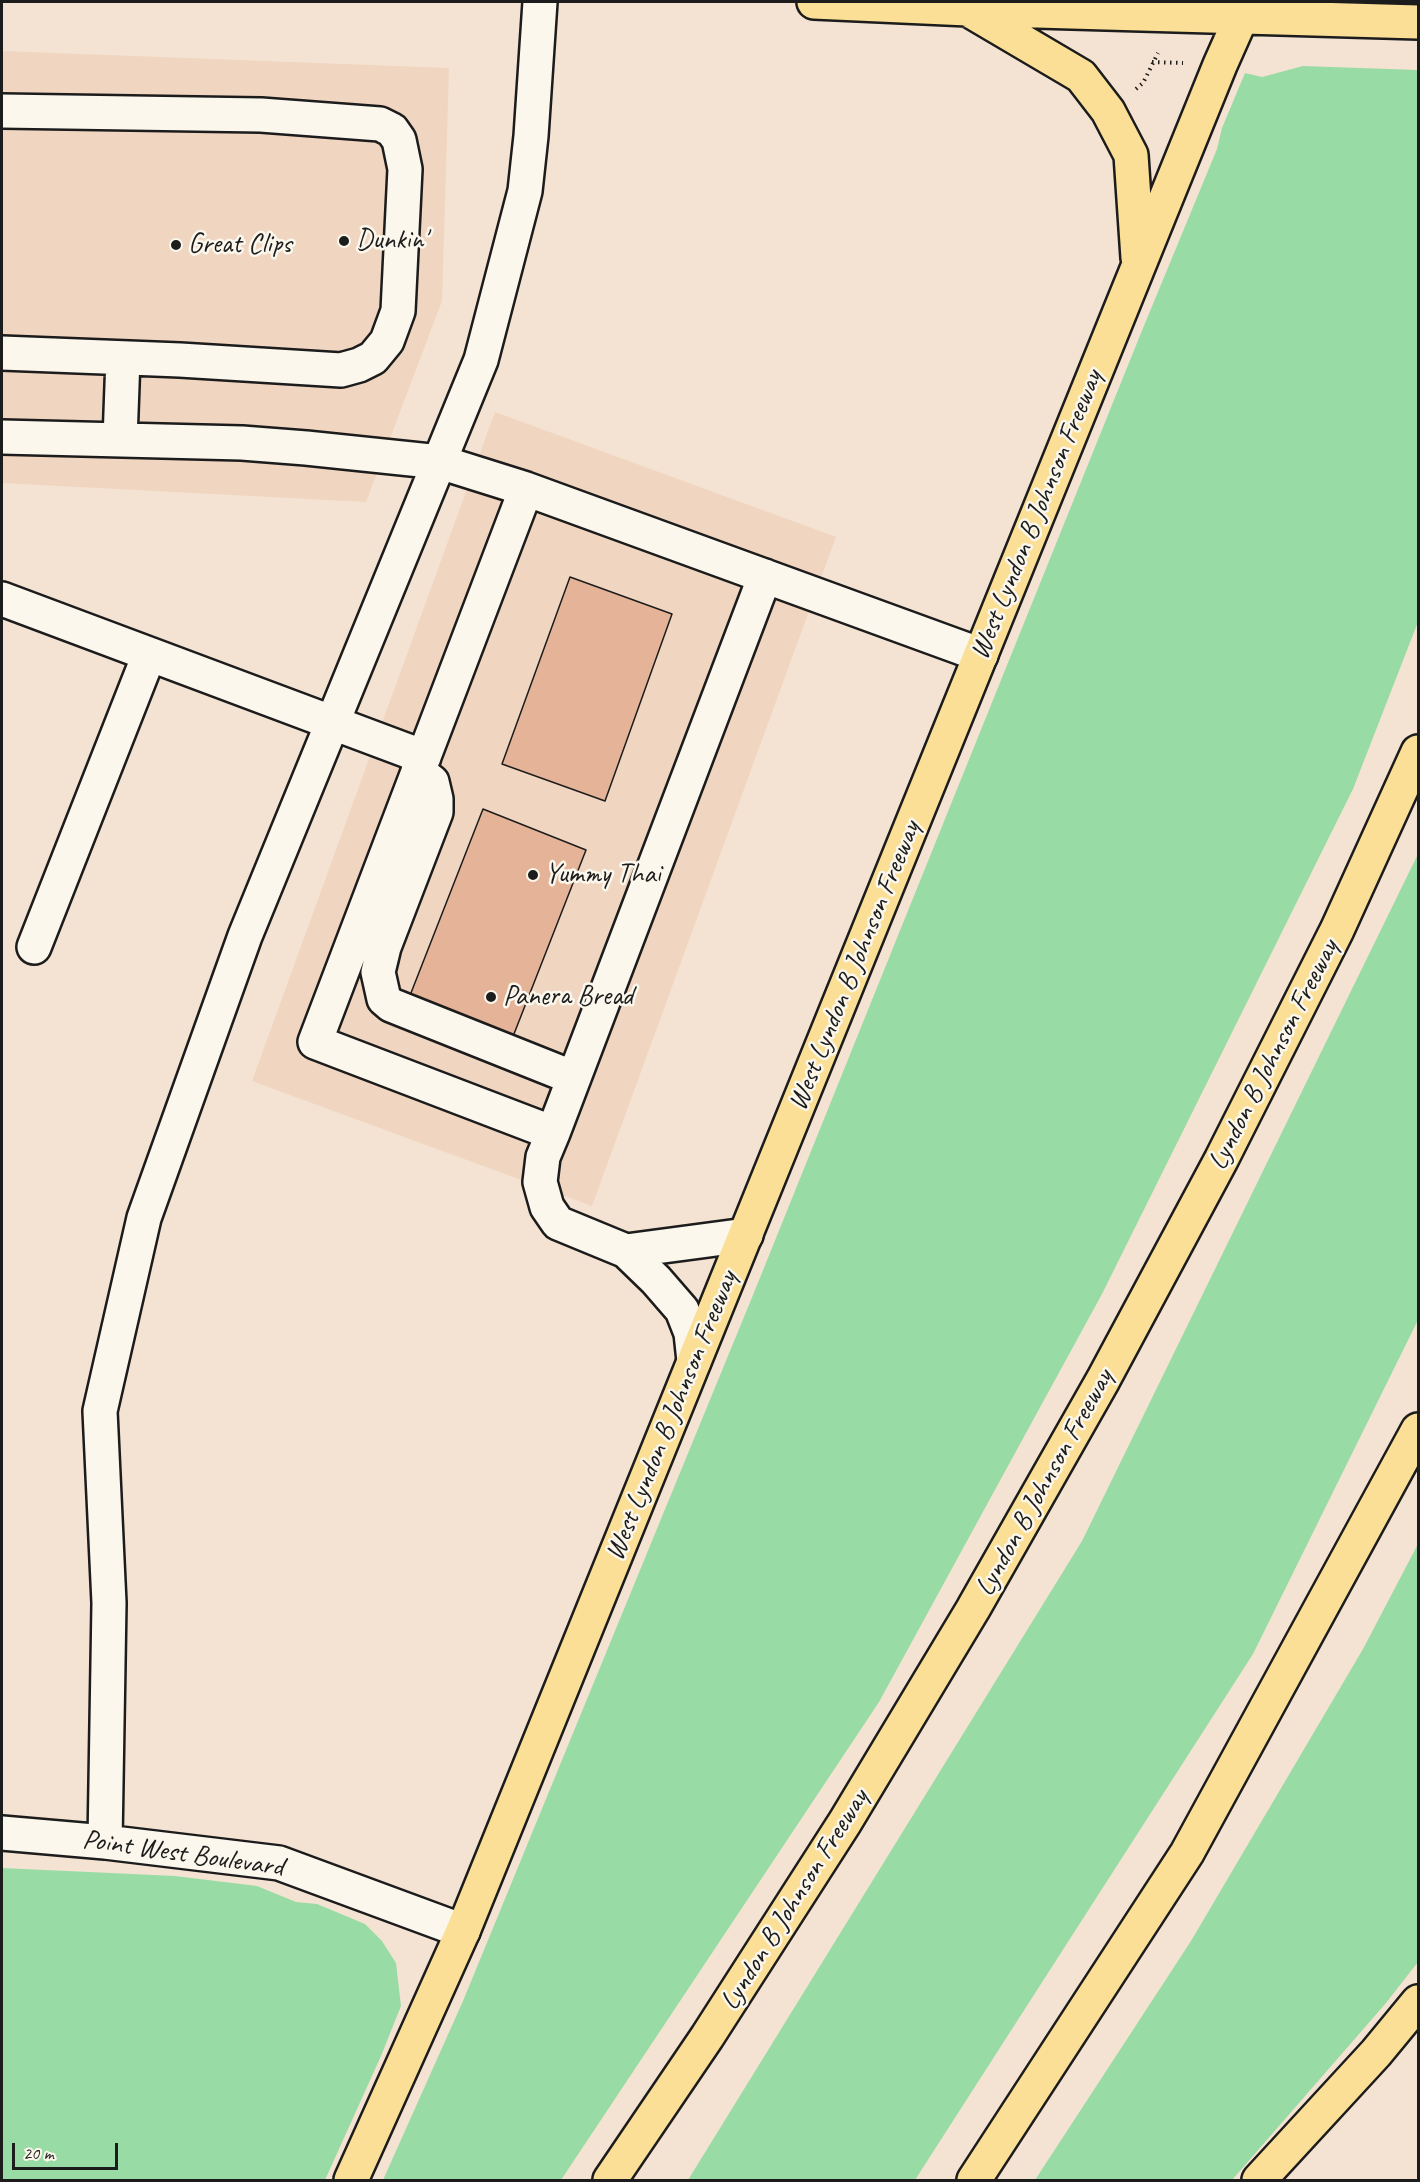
<!DOCTYPE html>
<html>
<head>
<meta charset="utf-8">
<style>
	body { margin:0 }
	#map { position:relative; width:1420px; height:2182px; overflow:hidden; background:#f4e3d2; font-family:Caveat,sans-serif }
	canvas { display:block }
	.frame { position:absolute; inset:0; border:3px solid #1c1c1c; pointer-events:none }
	.scale { position:absolute; left:12px; top:2143px; width:106px; height:27px; box-sizing:border-box; border:3px solid #1c1c1c; border-top:0; padding-left:8px; font-size:18px; line-height:21px; white-space:nowrap; color:#1c1c1c; -webkit-text-stroke:4px #fbf7ec; paint-order:stroke }
</style>
</head>
<body>
<div id="map">
<canvas width="1420" height="2182"></canvas>
<div class="frame"></div>
<div class="scale">20 m</div>
</div>
<script>
const g = document.querySelector('canvas').getContext('2d');
g.lineJoin = 'round';
function fill(path, color) {
  g.fillStyle = color;
  g.fill(path, 'evenodd');
}
function poly(rows) {
  const path = new Path2D();
  for (const r of rows) {
    path.moveTo(r[0], r[1]);
    for (let i = 2; i < r.length; i += 2) path.lineTo(r[i], r[i + 1]);
  }
  return path;
}
function trace(path, color, width, dash) {
  g.strokeStyle = color;
  g.lineWidth = width;
  g.lineCap = dash ? 'butt' : 'round';
  g.setLineDash(dash || []);
  g.stroke(path);
}
function drawText(font, color, halo, rows, align = 'center') {
  g.font = font + ' Caveat,sans-serif';
  g.lineWidth = 5;
  g.setLineDash([]);
  g.textBaseline = 'middle';
  g.strokeStyle = halo;
  g.fillStyle = color;
  for (const [text, x, y, turn = 0] of rows) {
    g.save();
    g.translate(x, y);
    g.rotate((+turn || 0) * Math.PI / 180);
    g.textAlign = isNaN(turn) ? turn : align;
    if (halo) g.strokeText(text, 0, 0);
    g.fillText(text, 0, 0);
    g.restore();
  }
}
const built = poly([
	[2,51,449,68,442,301,366,502,2,483],
	[495,412,836,537,592,1206,252,1081]
]);
const green = poly([
	[1303,66,1418,70,1418,622,1353,789,1102,1294,879,1702,561,2180,383,2180,463,2001,753,1295,1141,333,1217,149,1222,128,1245,73,1262,77],
	[1418,854,1418,1320,1253,1654,915,2180,688,2180,1082,1541],
	[1418,1544,1418,1962,1386,2003,1232,2180,1035,2180,1191,1941,1363,1649],
	[2,1868,175,1876,257,1886,296,1902,317,1904,365,1924,382,1941,396,1963,401,2006,381,2056,325,2180,2,2180]
]);
const building = poly([
	[570,577,672,614,605,801,502,764,570,577],
	[483,809,586,850,512,1039,409,998,483,809]
]);
const path = poly([
	[1152,62,1183,63],
	[1136,89,1143,83,1158,53]
]);
const minor = poly([
	[2,111,261,115,380,124,392,130,399,140,405,169,398,311,387,341,373,358,359,365,341,370,180,360,2,353],
	[2,437,242,443,306,448,440,462,526,489,981,655],
	[120,440,123,358],
	[526,489,315,1042,553,1133,765,576],
	[2,599,424,757],
	[418,771,432,782,436,799,436,812,384,947,378,972,384,999,391,1005,574,1078],
	[34,947,149,655],
	[553,1133,543,1157,540,1182,547,1207,558,1223,626,1251,656,1280,682,1310,691,1333,694,1361],
	[626,1251,746,1235],
	[2,1833,105,1842,279,1863,463,1931],
	[105,1842,109,1603,100,1411,144,1218,245,936,481,360,525,191,531,136,540,2]
]);
const major = poly([
	[814,2,968,9,1418,22],
	[969,10,1081,76,1108,111,1131,155,1138,258],
	[463,1931,1220,65,1248,2]
]);
const highway = poly([
	[351,2180,463,1931],
	[610,2180,707,2037,845,1822,973,1609,1103,1380,1221,1160,1337,930,1418,752],
	[974,2180,1187,1853,1418,1430],
	[1259,2180,1376,2053,1418,2002]
]);
const markers = [
	[344,241,6,"#1c1c1c"],
	[176,245,6,"#1c1c1c"],
	[533,875,6,"#1c1c1c"],
	[491,997,6,"#1c1c1c"]
];
const poiNames = [
	["Dunkin'",356,241],
	["Great Clips",188,245],
	["Yummy Thai",545,875],
	["Panera Bread",503,997]
];
const streetNames = [
	["West Lyndon B Johnson Freeway",1037,515,-68],
	["West Lyndon B Johnson Freeway",855,966,-68],
	["Lyndon B Johnson Freeway",1274,1055,-63],
	["West Lyndon B Johnson Freeway",672,1416,-68],
	["Lyndon B Johnson Freeway",1045,1483,-61],
	["Point West Boulevard",183,1854,8],
	["Lyndon B Johnson Freeway",795,1900,-58]
];
fill(built, '#f0d5c0');
fill(green, '#99dba5');
fill(building, '#e5b397');
trace(building, '#1c1c1c', 1.5);
trace(minor, '#1c1c1c', 38);
trace(major, '#1c1c1c', 38);
trace(highway, '#1c1c1c', 38);
trace(path, '#1c1c1c', 4, [1.5, 4.5]);
trace(minor, '#fbf7ec', 33);
trace(major, '#fbdf96', 33);
trace(highway, '#fbdf96', 33);
for (const [x, y, r, color] of markers) {
  const dot = new Path2D();
  dot.arc(x, y, r, 0, 2 * Math.PI);
  g.fillStyle = color;
  g.fill(dot);
  trace(dot, '#fbf7ec', 2);
}
drawText('28px', '#1c1c1c', '#fbf7ec', poiNames, 'left');
drawText('28px', '#1c1c1c', '#fbf7ec', streetNames);
</script>
</body>
</html>
